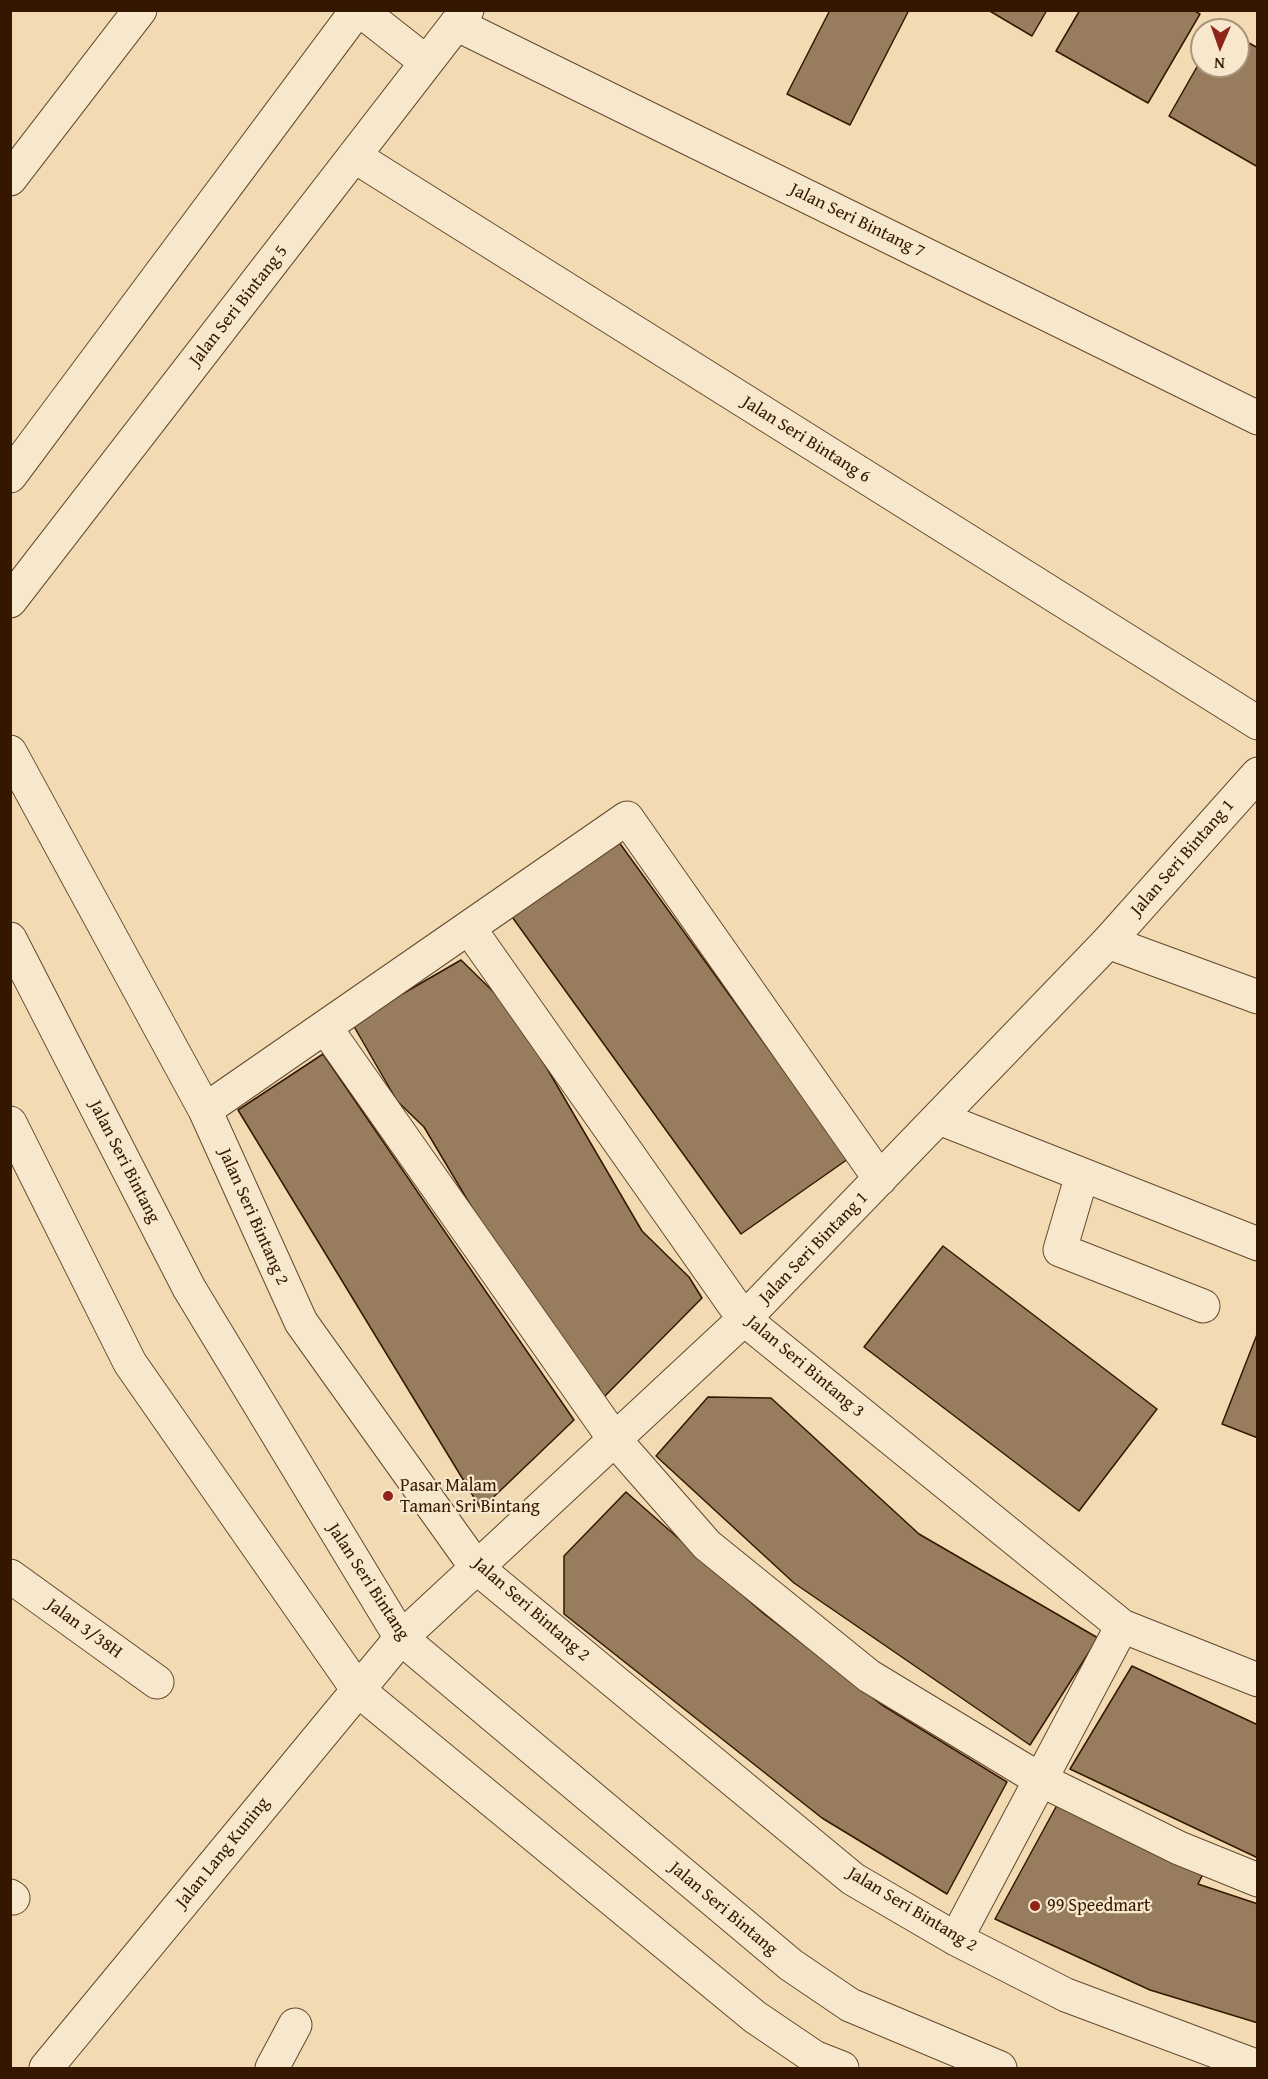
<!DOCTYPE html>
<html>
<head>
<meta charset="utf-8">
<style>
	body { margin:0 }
	#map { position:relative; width:1268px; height:2079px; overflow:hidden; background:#f2dbb2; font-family:"Gentium Book Plus",serif }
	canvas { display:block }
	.frame { position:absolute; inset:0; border:12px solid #351700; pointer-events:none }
	.north { position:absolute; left:1190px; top:18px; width:60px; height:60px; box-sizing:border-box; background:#f7e8cd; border:2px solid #a9947b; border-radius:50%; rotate:182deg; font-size:16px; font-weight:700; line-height:24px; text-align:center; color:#351700 }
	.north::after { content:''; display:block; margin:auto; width:21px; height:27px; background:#8f2418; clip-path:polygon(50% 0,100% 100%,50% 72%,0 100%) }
</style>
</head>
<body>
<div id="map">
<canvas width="1268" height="2079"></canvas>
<div class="frame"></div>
<div class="north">N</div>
</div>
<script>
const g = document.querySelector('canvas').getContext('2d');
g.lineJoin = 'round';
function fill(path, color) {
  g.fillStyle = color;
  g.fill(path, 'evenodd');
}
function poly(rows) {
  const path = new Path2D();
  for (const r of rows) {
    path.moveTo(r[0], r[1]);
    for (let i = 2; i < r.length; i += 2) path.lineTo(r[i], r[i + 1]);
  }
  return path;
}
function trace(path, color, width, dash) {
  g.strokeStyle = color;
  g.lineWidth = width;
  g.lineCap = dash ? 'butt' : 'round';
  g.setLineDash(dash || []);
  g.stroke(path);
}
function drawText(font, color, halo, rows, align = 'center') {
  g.font = font + ' "Gentium Book Plus",serif';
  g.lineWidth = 4.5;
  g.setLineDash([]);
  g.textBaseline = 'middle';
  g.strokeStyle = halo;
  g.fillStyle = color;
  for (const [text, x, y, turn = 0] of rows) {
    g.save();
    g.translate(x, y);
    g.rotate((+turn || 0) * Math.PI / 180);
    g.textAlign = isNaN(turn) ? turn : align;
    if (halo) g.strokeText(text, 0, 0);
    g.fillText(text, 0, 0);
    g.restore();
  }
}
const building = poly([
	[830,10,909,10,850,125,787,94,830,10],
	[988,10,1047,10,1032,36,988,10],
	[1080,10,1193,10,1200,14,1148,103,1056,51,1080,10],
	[1238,37,1258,48,1258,167,1169,116,1202,58,1202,66,1238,66,1238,37],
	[616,838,848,1159,741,1234,510,914,616,838],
	[461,960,514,1012,642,1231,689,1277,702,1298,604,1397,598,1386,552,1342,424,1127,397,1101,352,1023,461,960],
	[323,1054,574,1420,481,1509,238,1110,323,1054],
	[943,1246,1157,1409,1079,1511,864,1347,943,1246],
	[1258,1332,1258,1438,1222,1424,1258,1332],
	[708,1397,771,1398,919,1534,1098,1638,1030,1745,794,1583,656,1456,708,1397],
	[626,1492,763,1613,882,1705,1007,1782,947,1894,822,1818,564,1614,564,1556,626,1492],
	[1132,1666,1258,1725,1258,1858,1070,1769,1132,1666],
	[1057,1805,1203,1874,1198,1884,1258,1904,1258,2023,1150,1990,995,1919,1057,1805]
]);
const minor = poly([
	[360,10,426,62],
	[456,24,1258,418],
	[354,156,1258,723],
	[10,179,140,10],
	[10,476,357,10],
	[10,601,467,10],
	[10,752,205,1110,301,1322,476,1567,853,1879,956,1939,1066,1995,1258,2067],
	[469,928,744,1319,1122,1626,1258,1680],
	[10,939,189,1288,401,1638,791,1965,850,2005,1000,2068],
	[1108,942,1258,997],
	[325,1027,615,1440,707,1545,869,1676,1039,1779,1179,1848,1258,1880],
	[205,1110,627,818,880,1179],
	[939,1118,1258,1244],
	[10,1123,130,1363,358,1690,755,2017,814,2057,842,2068],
	[1082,1175,1060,1250,1203,1306],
	[10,1576,157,1682],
	[10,1896,13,1898],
	[956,1939,1122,1626],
	[46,2068,401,1638,744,1319,1108,942,1258,774],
	[272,2068,295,2025]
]);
const markers = [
	[388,1496,6,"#8f2418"],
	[1035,1906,6,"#8f2418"]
];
const streetNames = [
	["Jalan Seri Bintang 7",857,221,26],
	["Jalan Seri Bintang 5",239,306,-52],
	["Jalan Seri Bintang 6",806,440,32],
	["Jalan Seri Bintang 1",1183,858,-49],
	["Jalan Seri Bintang",124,1162,63],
	["Jalan Seri Bintang 2",253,1217,66],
	["Jalan Seri Bintang 1",814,1248,-46],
	["Jalan Seri Bintang 3",805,1367,40],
	["Jalan Seri Bintang",368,1582,57],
	["Jalan Seri Bintang 2",531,1610,41],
	["Jalan 3/38H",84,1629,36],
	["Jalan Lang Kuning",223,1853,-51],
	["Jalan Seri Bintang",723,1909,40],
	["Jalan Seri Bintang 2",912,1910,31]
];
const poiNames = [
	["Pasar Malam",400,1486],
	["Taman Sri Bintang",400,1507],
	["99 Speedmart",1047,1906]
];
fill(building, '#977d5d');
trace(building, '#351700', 1.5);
trace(minor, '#64482c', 35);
trace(minor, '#f7e8cd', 33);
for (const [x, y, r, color] of markers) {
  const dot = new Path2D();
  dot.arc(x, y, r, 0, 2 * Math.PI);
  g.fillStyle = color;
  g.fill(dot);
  trace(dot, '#f7e8cd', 2);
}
drawText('18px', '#351700', '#f7e8cd', streetNames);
drawText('18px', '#351700', '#f7e8cd', poiNames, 'left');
</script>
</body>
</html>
